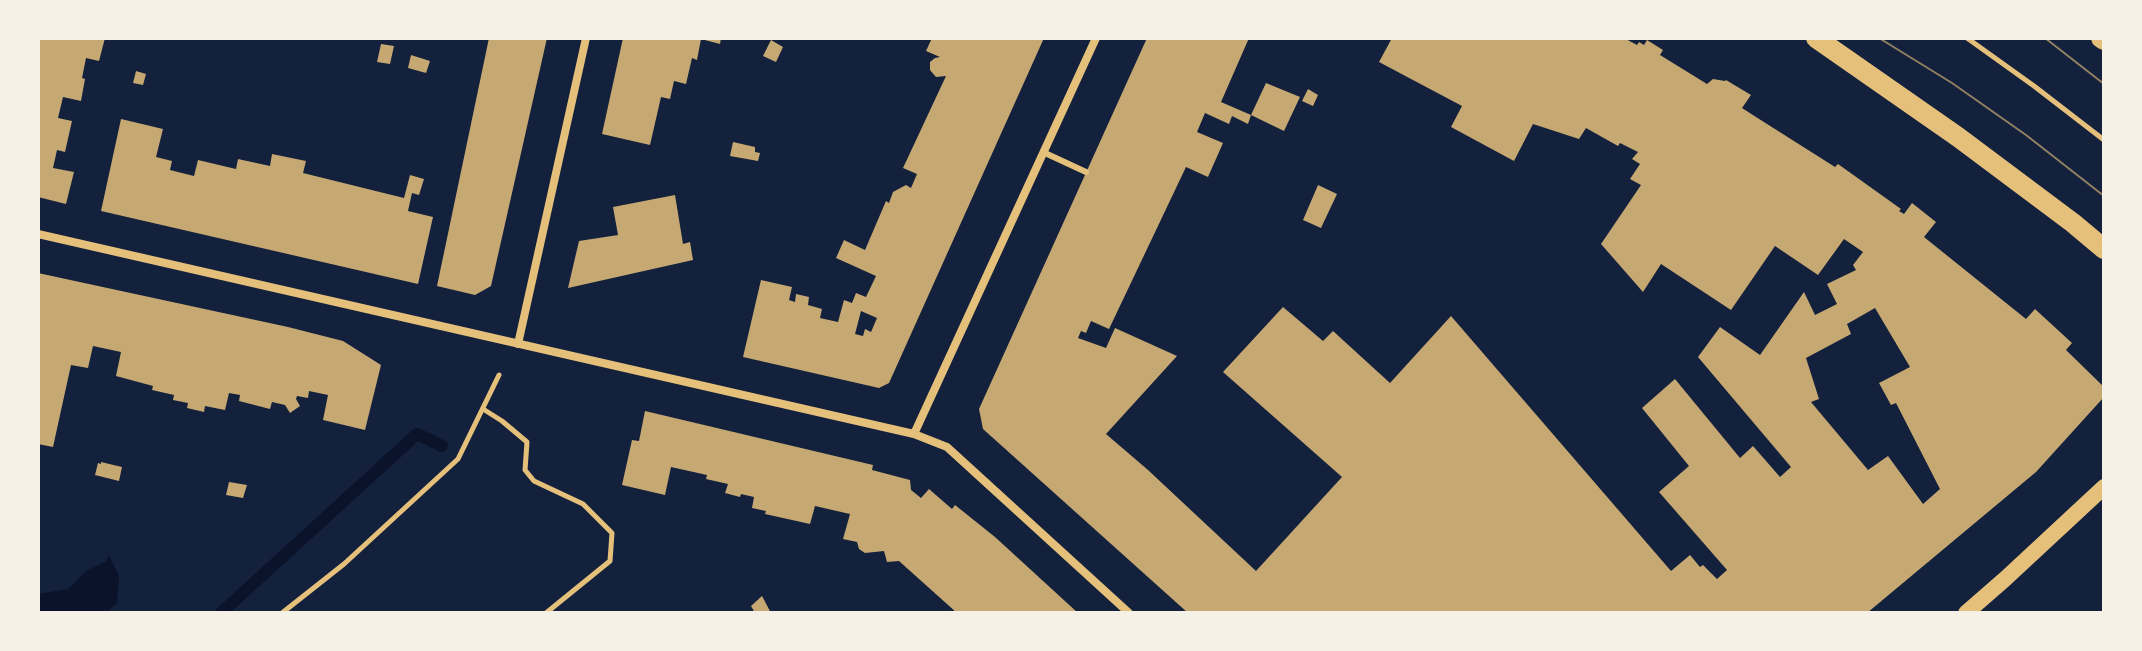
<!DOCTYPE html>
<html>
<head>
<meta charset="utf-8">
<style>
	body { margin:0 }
	#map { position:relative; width:2142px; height:651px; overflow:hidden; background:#14213d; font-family:Overpass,sans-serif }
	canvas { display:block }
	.frame { position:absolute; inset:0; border:40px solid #f6f1e7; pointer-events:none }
</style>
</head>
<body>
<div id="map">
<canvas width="2142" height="651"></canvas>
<div class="frame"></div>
</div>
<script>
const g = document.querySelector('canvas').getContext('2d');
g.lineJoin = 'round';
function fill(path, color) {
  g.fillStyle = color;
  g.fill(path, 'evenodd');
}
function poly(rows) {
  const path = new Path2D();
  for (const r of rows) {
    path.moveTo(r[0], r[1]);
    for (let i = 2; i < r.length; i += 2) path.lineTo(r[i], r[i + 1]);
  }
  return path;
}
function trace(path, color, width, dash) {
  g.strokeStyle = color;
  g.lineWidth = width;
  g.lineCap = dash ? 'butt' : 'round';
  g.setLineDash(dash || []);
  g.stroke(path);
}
const water = poly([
	[109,555,119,576,117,603,106,613,38,613,38,594,68,589,86,571,106,561]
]);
const stream = poly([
	[221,613,417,434,442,446]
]);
const building = poly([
	[38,38,105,38,99,61,86,58,82,78,85,79,81,101,63,97,58,118,72,121,65,152,57,150,53,168,74,172,66,204,38,197],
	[489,38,547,38,491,286,475,295,437,286],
	[623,38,721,38,720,44,701,39,697,60,692,58,686,84,674,81,670,99,661,97,650,145,602,134],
	[932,38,1044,38,889,383,879,388,743,357,761,280,792,287,789,300,795,302,796,294,809,297,808,305,822,309,820,318,838,322,844,300,852,303,856,293,866,297,876,276,836,258,844,240,865,250,886,201,889,203,893,192,906,185,911,188,917,174,903,168,946,76,936,77,930,70,930,62,935,58,940,57,926,51],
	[861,311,877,318,871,332,865,329,863,336,855,334],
	[1147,38,1249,38,1221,102,1251,115,1248,124,1232,116,1229,124,1205,113,1197,132,1223,143,1208,177,1186,167,1109,329,1091,321,1086,333,1081,331,1078,338,1106,348,1115,328,1177,356,1106,434,1148,470,1256,571,1342,477,1223,372,1283,307,1323,341,1333,331,1390,383,1451,316,1671,571,1690,555,1700,567,1703,565,1717,579,1727,570,1659,492,1689,466,1642,408,1675,379,1740,458,1753,446,1780,477,1791,467,1698,357,1720,327,1760,355,1804,292,1815,315,1837,304,1827,284,1856,270,1853,265,1863,252,1844,239,1818,275,1775,246,1731,310,1661,264,1643,292,1601,244,1641,185,1630,179,1640,164,1632,159,1638,152,1620,143,1618,146,1586,128,1579,139,1533,124,1514,161,1451,127,1462,106,1379,62,1392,38,1624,38,1637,45,1639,42,1644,45,1647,40,1663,50,1660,55,1707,84,1713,79,1725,81,1726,80,1751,95,1742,108,1756,117,1835,167,1838,164,1901,209,1899,211,1904,214,1912,203,1936,222,1924,237,2026,319,2035,309,2072,343,2066,350,2104,387,2104,397,2036,472,1867,613,1188,613,983,429,979,409],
	[1875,308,1910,367,1879,383,1891,405,1896,403,1940,489,1923,504,1888,456,1868,470,1811,402,1819,399,1806,358,1851,334,1847,324],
	[771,40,783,47,776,62,763,56],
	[381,44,394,46,390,64,377,62],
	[411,55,430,61,426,73,408,68],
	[136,71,146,74,143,85,133,83],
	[1266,83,1300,97,1284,131,1251,115],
	[1308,89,1318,95,1313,106,1302,101],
	[121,119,163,129,156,157,172,161,170,170,194,176,198,160,236,169,238,159,270,166,272,154,306,161,303,173,404,198,410,175,424,179,419,195,412,193,408,211,433,217,418,284,101,211],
	[733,142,755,147,755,152,760,153,758,161,730,156],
	[1318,185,1337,194,1321,228,1303,220],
	[675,195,683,244,690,242,693,260,568,288,579,241,618,235,613,207],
	[38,273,288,327,343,341,381,365,365,430,323,420,328,395,309,391,308,398,297,396,296,399,300,406,290,413,285,405,272,402,270,409,239,401,240,395,229,393,225,410,205,406,204,412,187,408,188,403,173,400,174,395,152,390,153,386,116,376,121,352,93,346,88,368,71,365,53,447,38,444],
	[645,411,873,465,872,470,910,480,911,490,921,498,929,489,952,509,955,505,995,537,1078,613,957,613,899,561,887,562,884,551,865,553,859,549,857,542,843,539,850,514,815,506,810,524,765,514,766,511,752,508,754,497,741,494,740,497,725,493,728,484,706,479,707,475,671,467,665,495,622,485,632,440,639,441],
	[101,462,122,467,119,481,95,475,98,463,101,464],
	[229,482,247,485,243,498,226,495],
	[762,596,771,613,755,613,751,606]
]);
const path = poly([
	[1967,38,2034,86,2104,140],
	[483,409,502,421,527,442,525,470,534,481,583,504,612,533,610,561,546,613],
	[282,613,344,564,458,459,499,375]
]);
const service = poly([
	[1045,153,1086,172]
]);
const minor = poly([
	[38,234,914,434,947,447,1129,613],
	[518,344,586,38],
	[914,434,1096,38]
]);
const secondary = poly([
	[1966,613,2005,579,2104,487]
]);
const primary = poly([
	[1816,38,1958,137,2073,223,2104,249],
	[2101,38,2104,40]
]);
const tram = poly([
	[1879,38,1952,83,2026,135,2104,196],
	[2045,38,2104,84]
]);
fill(water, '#0b132b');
trace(stream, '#0b132b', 12);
fill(building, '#c6a872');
trace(path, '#e5c07b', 5);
trace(service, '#e5c07b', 6);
trace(minor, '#e5c07b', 8);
trace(secondary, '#e5c07b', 16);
trace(primary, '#e5c07b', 20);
trace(tram, '#918062', 2);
</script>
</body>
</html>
